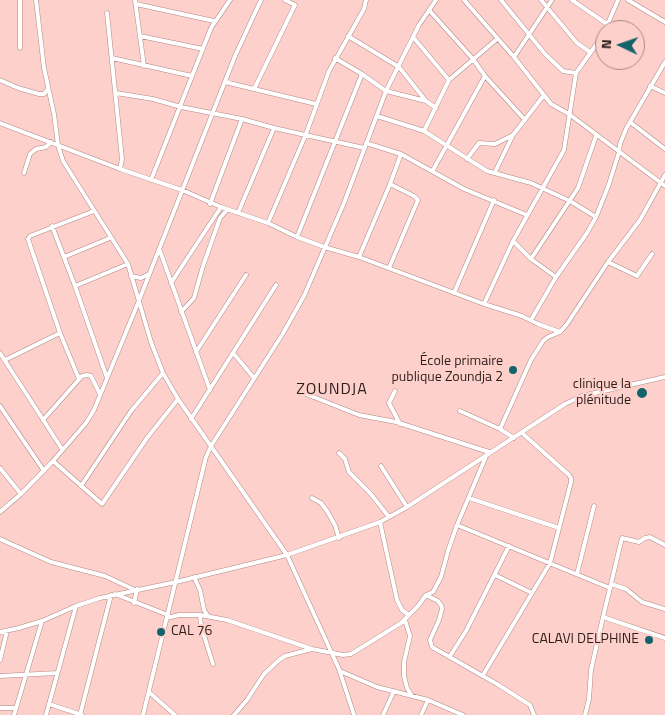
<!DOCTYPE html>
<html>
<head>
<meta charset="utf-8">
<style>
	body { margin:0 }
	#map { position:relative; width:665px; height:715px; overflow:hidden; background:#fdd0cb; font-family:"Titillium Web",sans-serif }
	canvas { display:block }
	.north { position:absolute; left:595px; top:20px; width:50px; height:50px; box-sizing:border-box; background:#fdd0cb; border:1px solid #aa8985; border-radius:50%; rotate:273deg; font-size:14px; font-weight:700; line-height:20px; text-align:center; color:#2e1e1c }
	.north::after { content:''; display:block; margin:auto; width:18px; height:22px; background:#14636b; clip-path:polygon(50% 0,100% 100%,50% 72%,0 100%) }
</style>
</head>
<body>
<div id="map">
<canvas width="665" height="715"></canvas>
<div class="north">N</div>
</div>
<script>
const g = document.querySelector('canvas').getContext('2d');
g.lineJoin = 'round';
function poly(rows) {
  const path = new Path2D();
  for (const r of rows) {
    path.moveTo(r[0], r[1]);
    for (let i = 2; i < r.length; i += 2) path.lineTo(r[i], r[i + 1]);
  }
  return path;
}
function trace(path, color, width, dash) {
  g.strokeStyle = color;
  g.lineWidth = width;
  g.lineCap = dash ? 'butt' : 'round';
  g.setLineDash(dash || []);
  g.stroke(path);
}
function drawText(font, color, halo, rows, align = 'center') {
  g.font = font + ' "Titillium Web",sans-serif';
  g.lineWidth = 4;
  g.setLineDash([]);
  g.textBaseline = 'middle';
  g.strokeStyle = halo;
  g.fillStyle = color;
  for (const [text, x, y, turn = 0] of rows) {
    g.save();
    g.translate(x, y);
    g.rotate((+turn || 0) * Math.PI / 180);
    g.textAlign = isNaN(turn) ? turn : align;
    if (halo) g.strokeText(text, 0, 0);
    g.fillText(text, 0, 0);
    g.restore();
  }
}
const minor = poly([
	[36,0,44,68,54,114,58,145,63,161,128,264,151,342,163,373,178,399,287,555,339,669,354,715],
	[135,0,144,66],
	[464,0,514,57,551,104,569,114,665,186],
	[501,0,545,54,563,71,576,73],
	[541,0,577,43,590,52],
	[572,0,607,24],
	[628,0,665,22],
	[136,4,214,21],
	[429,10,473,59,485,76,525,120],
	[107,13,122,159,120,169],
	[140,36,203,49],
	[348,36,399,67,426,101,436,108],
	[413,37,449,80],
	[20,48,20,0],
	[514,57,552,0],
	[112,58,192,76],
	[335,58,362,74,386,91,426,101],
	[0,80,18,88,39,94,44,94,48,89],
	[225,82,316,104],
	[650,86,665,93],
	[254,89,295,5,285,0],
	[116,93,153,99,181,107,242,119,274,128,364,148],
	[377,116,424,131,487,171,531,183,570,201,596,217],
	[630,122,665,149],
	[0,123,120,169,182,190,221,207,268,223,297,237,324,247,359,257,484,304,522,316,538,324,560,332],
	[424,131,449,80,497,39],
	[366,143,401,154,464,189,527,215],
	[467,159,479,143,495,144,513,135],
	[433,170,485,76],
	[495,172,513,135,544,95],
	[24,173,30,154,36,149,46,147,51,142],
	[151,180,211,28,230,0],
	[210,204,242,119],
	[238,213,274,128],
	[268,223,306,134,329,71,364,9,366,0],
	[52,226,75,286,107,378],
	[297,237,362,74],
	[513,241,531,259,556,277],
	[160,251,210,390],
	[64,257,110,238],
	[359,257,390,184,401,154],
	[531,259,578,188,596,136],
	[608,262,637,276,652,254],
	[389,268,418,200,414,196,390,184],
	[131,276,141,278,149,274],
	[171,283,221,207],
	[75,286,128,264],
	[454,293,494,200],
	[484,304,513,241,564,150,576,73,603,35,618,0],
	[181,312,194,298,203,266,220,218,227,210],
	[531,320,556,277,587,233,596,217,609,184,619,152,620,144,626,129,665,62],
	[196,352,246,275],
	[0,353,62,449],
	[234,354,254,378],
	[5,360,60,333],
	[79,379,60,333,28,239,30,236,94,211],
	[395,391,389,403,400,424],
	[306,394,359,415,396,422,489,452],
	[0,406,44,471],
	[460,411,500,429,514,438],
	[191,419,276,285],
	[43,420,82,376,87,375,91,376,100,394],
	[500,429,531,360,543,341,548,337,560,332,567,324,608,262,640,220,665,175],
	[339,453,345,459,349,472,370,493,389,517],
	[53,461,102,504,147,438,178,399],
	[381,466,407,507],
	[0,468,21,494],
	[81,486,131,411,163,373],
	[312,498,321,503,327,511,335,525,339,538],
	[469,498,559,528],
	[0,512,21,494,53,461,86,423,94,410,138,303,235,56,261,0],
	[380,522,397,600,402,610,409,615],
	[457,525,610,588],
	[0,539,51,562,105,576,135,590],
	[665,545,650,537,645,538,639,542,622,538,603,617,665,638],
	[577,574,594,506],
	[495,575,532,593],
	[194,577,200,590,204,610,208,616],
	[611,584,626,589,642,602,665,609],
	[115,594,168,615],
	[426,595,438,601,441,605,442,609,439,620,430,640,432,647,497,684,530,705,534,715],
	[134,603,137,589],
	[200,615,201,626,213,664],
	[167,618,179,615,200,615,227,620,312,649],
	[405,620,410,636,404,662,404,676,407,688,412,696],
	[0,632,19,628,42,621,76,606,100,598,176,582,287,555,380,522,407,507,565,404,582,396,665,377],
	[450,656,466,631,509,546],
	[0,660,7,631],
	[340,671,377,687,428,700,463,715],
	[483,675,550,563,571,482,571,478,569,475,522,433],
	[0,676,57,673],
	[149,692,175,715],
	[49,704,82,715],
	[0,708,15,708],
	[14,715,42,621],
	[46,715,76,606],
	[80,715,111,595],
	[143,715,206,457,211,446,282,335,304,296,344,203,386,91,419,25,436,0],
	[234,715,247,700,264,674,279,660,285,656,312,649,343,655,351,654,401,623,418,606,426,595,433,592,441,577,448,551,457,525,487,454],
	[383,715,394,691],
	[421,715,428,700],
	[585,715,589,699,591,670,603,617]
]);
const markers = [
	[513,370,5,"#14636b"],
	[642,393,6,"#14636b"],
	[161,632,5,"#14636b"],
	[649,640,5,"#14636b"]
];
const poiNames = [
	["École primaire",503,362],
	["publique Zoundja 2",503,378],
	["clinique la",631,385],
	["plénitude",631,401],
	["CAL 76",171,632,"left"],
	["CALAVI DELPHINE",639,640]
];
const quarterNames = [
	["ZOUNDJA",332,390]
];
trace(minor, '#b18884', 5);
trace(minor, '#fff', 4);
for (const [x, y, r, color] of markers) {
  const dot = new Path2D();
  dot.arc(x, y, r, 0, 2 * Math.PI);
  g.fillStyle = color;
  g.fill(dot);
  trace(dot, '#fdd0cb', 2);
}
drawText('14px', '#2e1e1c', '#fdd0cb', poiNames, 'right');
g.letterSpacing = '1px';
drawText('16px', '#2e1e1c', '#fdd0cb', quarterNames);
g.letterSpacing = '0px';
</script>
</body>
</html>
